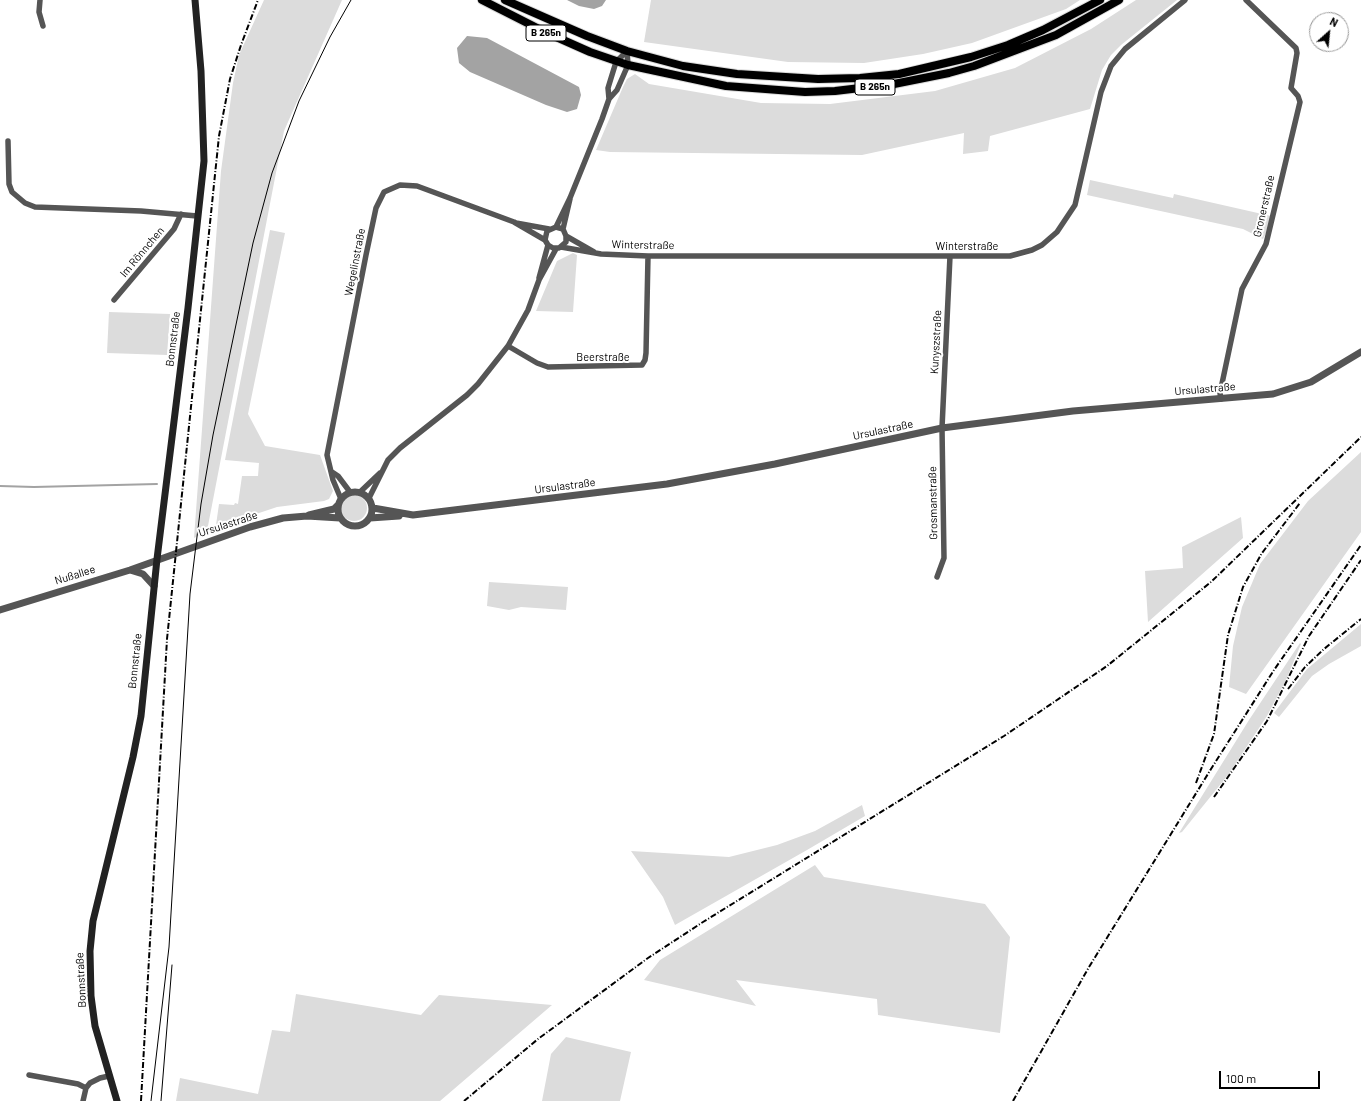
<!DOCTYPE html>
<html>
<head>
<meta charset="utf-8">
<style>
	body { margin:0 }
	#map { position:relative; width:1361px; height:1101px; overflow:hidden; background:#fff; font-family:Barlow,sans-serif }
	canvas { display:block }
	.north { position:absolute; left:1309px; top:12px; width:40px; height:40px; box-sizing:border-box; background:#fff; border:1px solid #999; border-radius:50%; rotate:27deg; font-size:11px; font-weight:700; line-height:16px; text-align:center; color:#000 }
	.north::after { content:''; display:block; margin:auto; width:14px; height:18px; background:#000; clip-path:polygon(50% 0,100% 100%,50% 72%,0 100%) }
	.scale { position:absolute; left:1219px; top:1071px; width:101px; height:18px; box-sizing:border-box; border:2px solid #000; border-top:0; padding-left:5px; font-size:12px; line-height:14px; white-space:nowrap; color:#000; -webkit-text-stroke:3px #fff; paint-order:stroke }
</style>
</head>
<body>
<div id="map">
<canvas width="1361" height="1101"></canvas>
<div class="north">N</div>
<div class="scale">100 m</div>
</div>
<script>
const g = document.querySelector('canvas').getContext('2d');
g.lineJoin = 'round';
function fill(path, color) {
  g.fillStyle = color;
  g.fill(path, 'evenodd');
}
function poly(rows) {
  const path = new Path2D();
  for (const r of rows) {
    if (r.length === 3) {
      path.moveTo(r[0] + r[2], r[1]);
      path.arc(r[0], r[1], r[2], 0, 2 * Math.PI);
      continue;
    }
    path.moveTo(r[0], r[1]);
    for (let i = 2; i < r.length; i += 2) path.lineTo(r[i], r[i + 1]);
  }
  return path;
}
function trace(path, color, width, dash) {
  g.strokeStyle = color;
  g.lineWidth = width;
  g.lineCap = dash ? 'butt' : 'round';
  g.setLineDash(dash || []);
  g.stroke(path);
}
function drawText(font, color, halo, rows, align = 'center') {
  g.font = font + ' Barlow,sans-serif';
  g.lineWidth = 4;
  g.setLineDash([]);
  g.textBaseline = 'middle';
  g.strokeStyle = halo;
  g.fillStyle = color;
  for (const [text, x, y, turn = 0] of rows) {
    g.save();
    g.translate(x, y);
    g.rotate((+turn || 0) * Math.PI / 180);
    g.textAlign = isNaN(turn) ? turn : align;
    if (halo) g.strokeText(text, 0, 0);
    g.fillText(text, 0, 0);
    g.restore();
  }
}
const green = poly([
	[264,0,342,0,284,131,207,531,194,538,221,171,233,83,239,55],
	[651,0,1080,0,1066,9,972,43,923,54,864,63,788,62,644,42],
	[1136,0,1177,0,1121,45,1111,55,1102,70,1090,109,990,136,988,151,963,154,964,133,862,155,610,152,596,150,623,87,627,79,635,74,649,84,761,103,830,104,935,91,1015,68,1091,29],
	[1090,180,1173,198,1174,194,1271,216,1268,229,1263,239,1243,229,1087,195],
	[270,230,285,233,248,414,265,446,320,455,333,491,329,499,324,501,277,507,247,517,234,524,219,529,216,525,219,504,234,505,235,503,238,504,242,476,258,476,259,463,225,460],
	[573,253,577,255,573,312,536,311,557,261],
	[109,312,170,314,167,355,107,353],
	[1361,452,1361,532,1246,694,1229,687,1233,646,1242,607,1260,564,1308,501],
	[354,508,13],
	[1241,517,1243,538,1148,622,1145,571,1183,568,1182,547],
	[489,582,568,587,566,610,521,607,509,610,487,606],
	[1361,624,1361,646,1329,664,1312,676,1279,717,1274,713,1307,669],
	[1300,643,1301,644,1286,680,1267,716,1228,775,1182,832,1179,833,1249,720],
	[862,805,865,816,807,850,675,925,663,897,631,851,729,857,777,845,815,831],
	[815,865,824,877,985,904,1010,937,1000,1033,878,1015,877,999,736,980,756,1006,644,980,660,960],
	[296,994,421,1015,439,995,552,1005,440,1101,176,1101,180,1078,258,1094,272,1030,290,1032],
	[566,1037,631,1052,620,1101,542,1101,551,1054]
]);
const water = poly([
	[567,0,606,0,602,6,594,9,579,6],
	[467,36,487,38,579,87,581,95,577,109,567,112,546,105,470,72,459,63,457,48]
]);
const stream = poly([
	[0,486,34,487,157,484]
]);
const minor = poly([
	[40,0,39,12,43,26],
	[609,99,617,90,628,65,627,51],
	[8,141,9,184,12,192,25,203,35,207,141,211,197,216],
	[516,223,549,229],
	[556,227,570,198,602,119,609,99,608,88,616,62,627,51],
	[563,229,556,227,547,231,545,240,548,245,553,248,559,248,566,242,566,236,563,229,570,199],
	[566,236,594,252],
	[561,247,601,254,648,256,1010,256,1032,250,1042,245,1057,232,1075,205,1101,92,1111,66,1125,49,1185,0],
	[539,278,548,245],
	[114,300,174,229,181,214],
	[508,346,537,363,548,367,642,365,645,360,646,353,648,256],
	[1221,399,1220,393,1242,289,1266,244,1300,102,1298,96,1291,88,1297,53,1296,48,1246,0],
	[332,472,338,476,350,492],
	[360,492,380,473],
	[369,498,388,460,400,448,467,395,478,384,508,346,528,310,539,280,556,249],
	[341,499,333,480,327,455,366,255,376,208,384,192,400,185,417,186,514,222,545,240],
	[937,577,944,558,942,428,950,256],
	[29,1075,78,1084,86,1088],
	[83,1101,86,1088,90,1083,100,1078,109,1076]
]);
const tertiary = poly([
	[355,509,17],
	[373,508,413,515,667,484,775,464,942,428,1073,411,1273,394,1311,382,1361,352],
	[309,515,334,509,338,505],
	[370,518,399,516],
	[130,570,143,574,154,586],
	[0,610,130,570,250,527,283,518,307,516,340,518]
]);
const secondary = poly([
	[117,1101,95,1026,91,996,90,951,93,921,133,757,141,716,157,559,188,308,204,161,201,71,195,0]
]);
const primary = poly([
	[482,0,545,32,590,52,628,65,726,86,805,92,835,91,894,84,949,73,974,66,1056,35,1119,0],
	[505,0,587,36,627,51,683,66,737,74,818,79,860,78,899,74,971,57,1008,45,1043,30,1100,0]
]);
const tram = poly([
	[151,1101,169,947,190,594,201,504,213,435,253,243,272,173,299,101,330,37,351,0],
	[161,1101,172,965]
]);
const rail = poly([
	[1288,689,1305,667,1324,649,1361,619],
	[1196,783,1214,734,1228,635,1243,587,1262,553,1300,503],
	[1214,797,1267,721,1309,636,1361,560],
	[141,1101,167,639,219,136,230,79,241,45,258,0],
	[464,1101,538,1039,648,958,703,922,1004,736,1107,666,1211,582,1361,437],
	[1013,1101,1089,967,1211,769,1274,670,1361,545]
]);
const shields = [
	[546,33,40],
	[875,87,40]
];
const shieldNames = [
	["B 265n",546,33],
	["B 265n",875,87]
];
const streetNames = [
	["Gronerstraße",1264,206,-77],
	["Winterstraße",643,245,1],
	["Winterstraße",967,246],
	["Im Rönnchen",142,252,-50],
	["Wegelinstraße",355,262,-79],
	["Bonnstraße",173,339,-83],
	["Kunyszstraße",936,342,-87],
	["Beerstraße",603,357],
	["Ursulastraße",1205,389,-5],
	["Ursulastraße",883,430,-12],
	["Ursulastraße",565,486,-7],
	["Grosmanstraße",933,503,-91],
	["Ursulastraße",228,524,-18],
	["Nußallee",75,575,-17],
	["Bonnstraße",135,661,-84],
	["Bonnstraße",81,980,-93]
];
fill(green, '#dcdcdc');
fill(water, '#a3a3a3');
trace(stream, '#a3a3a3', 2);
trace(primary, '#dbdbdb', 10);
trace(minor, '#555', 5.5);
trace(tertiary, '#555', 7);
trace(secondary, '#222', 7);
trace(primary, '#000', 8);
trace(tram, '#000', 1);
trace(rail, '#000', 2, [6, 2, 1, 2]);
for (const [x, y, w] of shields) {
  const box = new Path2D();
  box.roundRect(x - w / 2, y - 8, w, 16, 3);
  g.fillStyle = '#fff';
  g.fill(box);
  trace(box, '#000', 1);
}
drawText('bold 10px', '#000', null, shieldNames);
drawText('11px', '#000', '#fff', streetNames);
</script>
</body>
</html>
